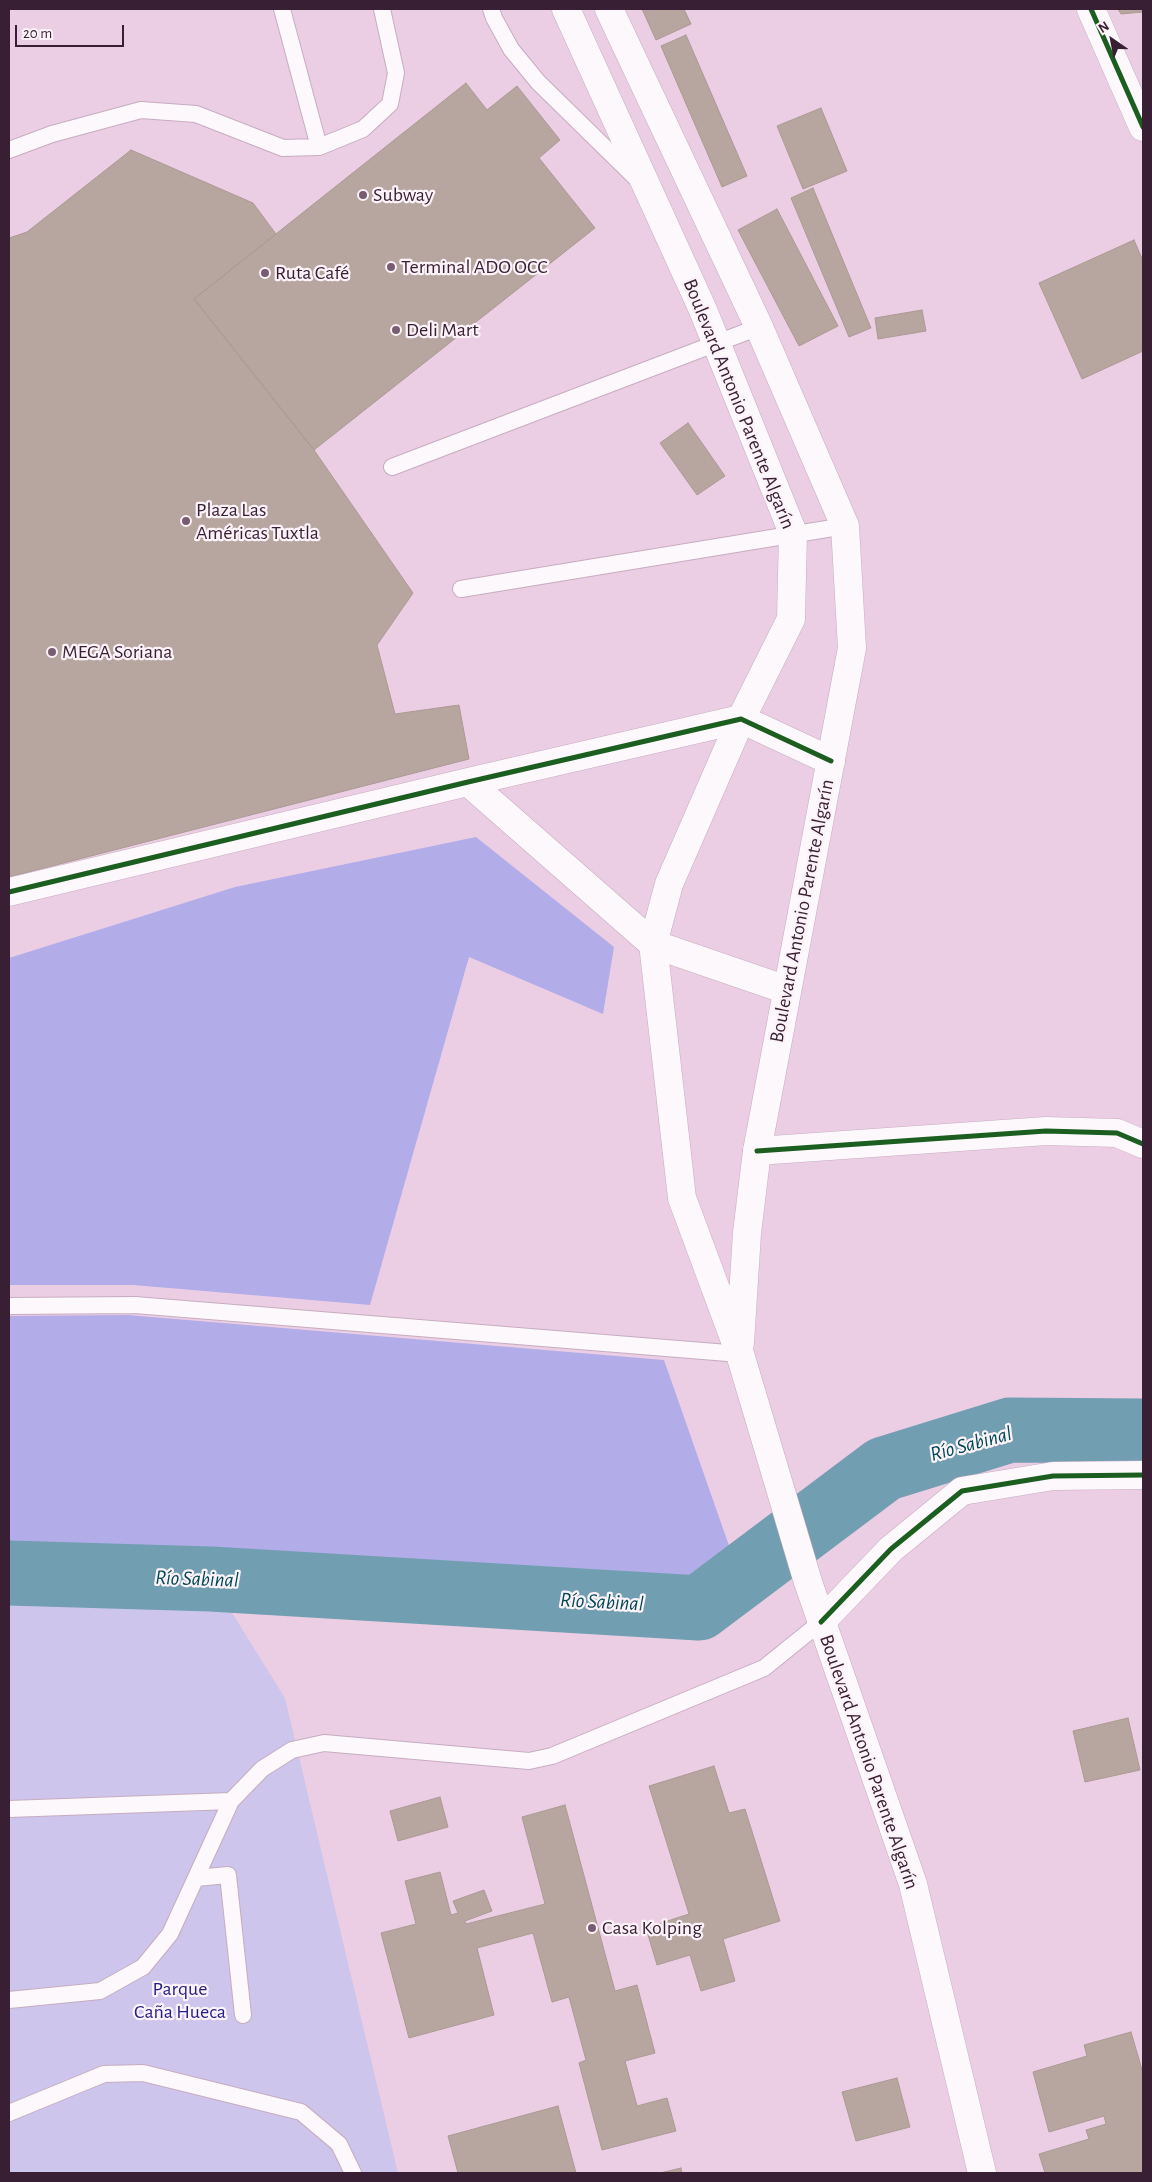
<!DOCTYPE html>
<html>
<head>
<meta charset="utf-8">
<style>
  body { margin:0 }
  #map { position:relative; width:1152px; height:2182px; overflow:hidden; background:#eccee4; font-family:"Alegreya Sans",sans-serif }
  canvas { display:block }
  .frame { position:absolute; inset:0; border:10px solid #391f33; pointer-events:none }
  .north { position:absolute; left:1087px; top:15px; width:50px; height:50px; -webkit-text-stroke:4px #fbf3f8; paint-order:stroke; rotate:327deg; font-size:14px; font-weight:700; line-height:20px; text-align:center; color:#391f33 }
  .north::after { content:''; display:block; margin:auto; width:18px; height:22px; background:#391f33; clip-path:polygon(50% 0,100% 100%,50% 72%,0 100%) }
  .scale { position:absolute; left:15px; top:25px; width:109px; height:22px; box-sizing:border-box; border:2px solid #391f33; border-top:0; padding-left:6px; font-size:15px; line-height:18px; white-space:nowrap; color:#391f33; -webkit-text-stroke:4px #fbf3f8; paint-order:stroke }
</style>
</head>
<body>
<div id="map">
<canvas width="1152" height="2182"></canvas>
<div class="frame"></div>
<div class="north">N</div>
<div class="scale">20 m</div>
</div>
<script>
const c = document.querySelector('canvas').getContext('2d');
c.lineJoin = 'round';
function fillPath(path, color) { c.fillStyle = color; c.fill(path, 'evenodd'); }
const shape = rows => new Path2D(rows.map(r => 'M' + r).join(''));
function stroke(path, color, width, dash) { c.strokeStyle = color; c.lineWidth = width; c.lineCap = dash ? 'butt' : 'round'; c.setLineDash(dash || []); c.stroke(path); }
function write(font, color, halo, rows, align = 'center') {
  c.font = font + ' "Alegreya Sans",sans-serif'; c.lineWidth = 4.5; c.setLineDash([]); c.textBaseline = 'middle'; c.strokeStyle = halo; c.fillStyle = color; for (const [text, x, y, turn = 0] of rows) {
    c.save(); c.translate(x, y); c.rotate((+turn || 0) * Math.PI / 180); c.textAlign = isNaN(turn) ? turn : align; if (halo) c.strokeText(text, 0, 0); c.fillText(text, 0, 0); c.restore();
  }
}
const green = shape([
  [9,1573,211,1579,285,1698,398,2173,9,2173]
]);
const forest = shape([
  [476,837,614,947,603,1014,469,957,370,1305,133,1285,9,1285,9,958,235,887],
  [128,1315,664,1360,740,1577,699,1608,211,1579,9,1573,9,1316]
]);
const river = shape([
  [9,1573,211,1579,699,1608,884,1469,1010,1430,1143,1431]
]);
const building = shape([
  [642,9,684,9,691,24,656,40,642,9],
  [1118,9,1143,9,1143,12,1121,14,1118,9],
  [686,35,747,176,722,187,661,46,686,35],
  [466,83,487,110,517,86,560,140,539,158,595,228,314,450,194,299,466,83],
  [821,108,847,171,803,189,777,126,821,108],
  [131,150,253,203,276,234,194,299,314,450,413,593,377,645,395,714,459,705,469,759,9,877,9,238,27,232,131,150],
  [813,188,871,328,849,337,791,198,813,188],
  [777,209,838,326,799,346,738,230,777,209],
  [1134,240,1143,261,1143,351,1082,379,1039,283,1134,240],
  [922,310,926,331,878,339,875,318,922,310],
  [688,423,725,476,697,495,660,443,688,423],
  [1128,1718,1140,1770,1085,1782,1073,1731,1128,1718],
  [714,1766,729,1813,745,1809,780,1921,723,1939,735,1981,701,1991,690,1955,657,1965,646,1928,689,1914,649,1786,714,1766],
  [440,1797,448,1827,398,1841,390,1811,440,1797],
  [565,1805,615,1991,637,1985,655,2053,625,2061,637,2106,667,2098,676,2131,602,2150,579,2063,586,2060,569,1997,552,2002,533,1933,477,1948,494,2015,409,2038,381,1933,416,1924,405,1881,440,1872,451,1915,458,1913,453,1901,484,1890,492,1911,465,1921,466,1924,545,1904,522,1817,565,1805],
  [1131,2032,1143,2073,1143,2173,1045,2173,1039,2154,1089,2139,1086,2130,1106,2124,1104,2116,1049,2132,1033,2072,1087,2056,1084,2045,1131,2032],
  [897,2078,910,2127,856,2141,842,2092,897,2078],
  [558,2106,576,2173,458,2173,448,2136,558,2106],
  [681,2168,682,2173,660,2173,681,2168]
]);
const service = shape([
  [282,9,319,147],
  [491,9,494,18,511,49,538,82,636,178],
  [9,150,52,134,141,110,196,114,283,148,319,147,363,129,390,104,396,73,382,9],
  [392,467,759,327],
  [461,589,845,526],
  [9,1306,135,1305,740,1354],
  [9,1809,231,1801],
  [196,1878,228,1875,243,2015],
  [9,2000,100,1991,143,1967,170,1934,231,1801,262,1769,292,1750,324,1743,529,1761,552,1756,764,1668,821,1622],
  [9,2113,104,2074,143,2073,301,2112,339,2144,353,2173]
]);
const minor = shape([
  [1091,9,1143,127],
  [468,782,653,944,787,990],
  [9,892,468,782,741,719,831,761],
  [757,1151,1046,1131,1117,1133,1143,1144],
  [821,1622,891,1549,962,1491,1053,1476,1143,1475]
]);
const secondary = shape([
  [566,9,703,310,793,533,791,619,741,719,669,884,653,944,682,1198,740,1354,808,1582,913,1884,982,2173],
  [609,9,759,327,845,526,852,648,757,1151,747,1233,740,1343]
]);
const cycleway = shape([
  [1091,9,1143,127],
  [9,892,468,782,741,719,831,761],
  [757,1151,1046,1131,1117,1133,1143,1144],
  [821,1622,891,1549,962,1491,1053,1476,1143,1475]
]);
const markers = [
  [363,195,5,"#785c71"],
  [391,267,5,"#785c71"],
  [265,273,5,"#785c71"],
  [396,330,5,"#785c71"],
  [186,521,5,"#785c71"],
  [52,652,5,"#785c71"],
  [592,1928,5,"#785c71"]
];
const poiNames = [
  ["Subway",373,195],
  ["Terminal ADO OCC",401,267],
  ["Ruta Café",275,273],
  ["Deli Mart",406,330],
  ["Plaza Las",196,510],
  ["Américas Tuxtla",196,533],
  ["MEGA Soriana",62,652],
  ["Casa Kolping",602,1928]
];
const streetNames = [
  ["Boulevard Antonio Parente Algarín",739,404,68],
  ["Boulevard Antonio Parente Algarín",802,911,-79],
  ["Boulevard Antonio Parente Algarín",869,1762,71]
];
const parkNames = [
  ["Parque",180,1989],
  ["Caña Hueca",180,2012]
];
const waterNames = [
  ["Río Sabinal",971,1444,-15],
  ["Río Sabinal",197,1579,2],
  ["Río Sabinal",602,1602,3]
];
fillPath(green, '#cdc5ec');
fillPath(forest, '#b2ade8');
stroke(river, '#729eb2', 65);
fillPath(building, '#b7a6a0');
stroke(building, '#ab9993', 1);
stroke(service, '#c7acc0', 18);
stroke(minor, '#c7acc0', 29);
stroke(secondary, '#c7acc0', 29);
stroke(service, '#fcf8fb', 16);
stroke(minor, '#fcf8fb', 28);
stroke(secondary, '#fcf8fb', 28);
stroke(cycleway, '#1b5e20', 5);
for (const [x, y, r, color] of markers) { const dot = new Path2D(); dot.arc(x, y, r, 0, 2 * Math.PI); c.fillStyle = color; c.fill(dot); stroke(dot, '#fbf3f8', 2); }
write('20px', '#391f33', '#fbf3f8', poiNames, 'left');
write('20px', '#391f33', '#fbf3f8', streetNames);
write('20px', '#251e86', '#fbf3f8', parkNames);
write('italic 21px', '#014856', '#fbf3f8', waterNames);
</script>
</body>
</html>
